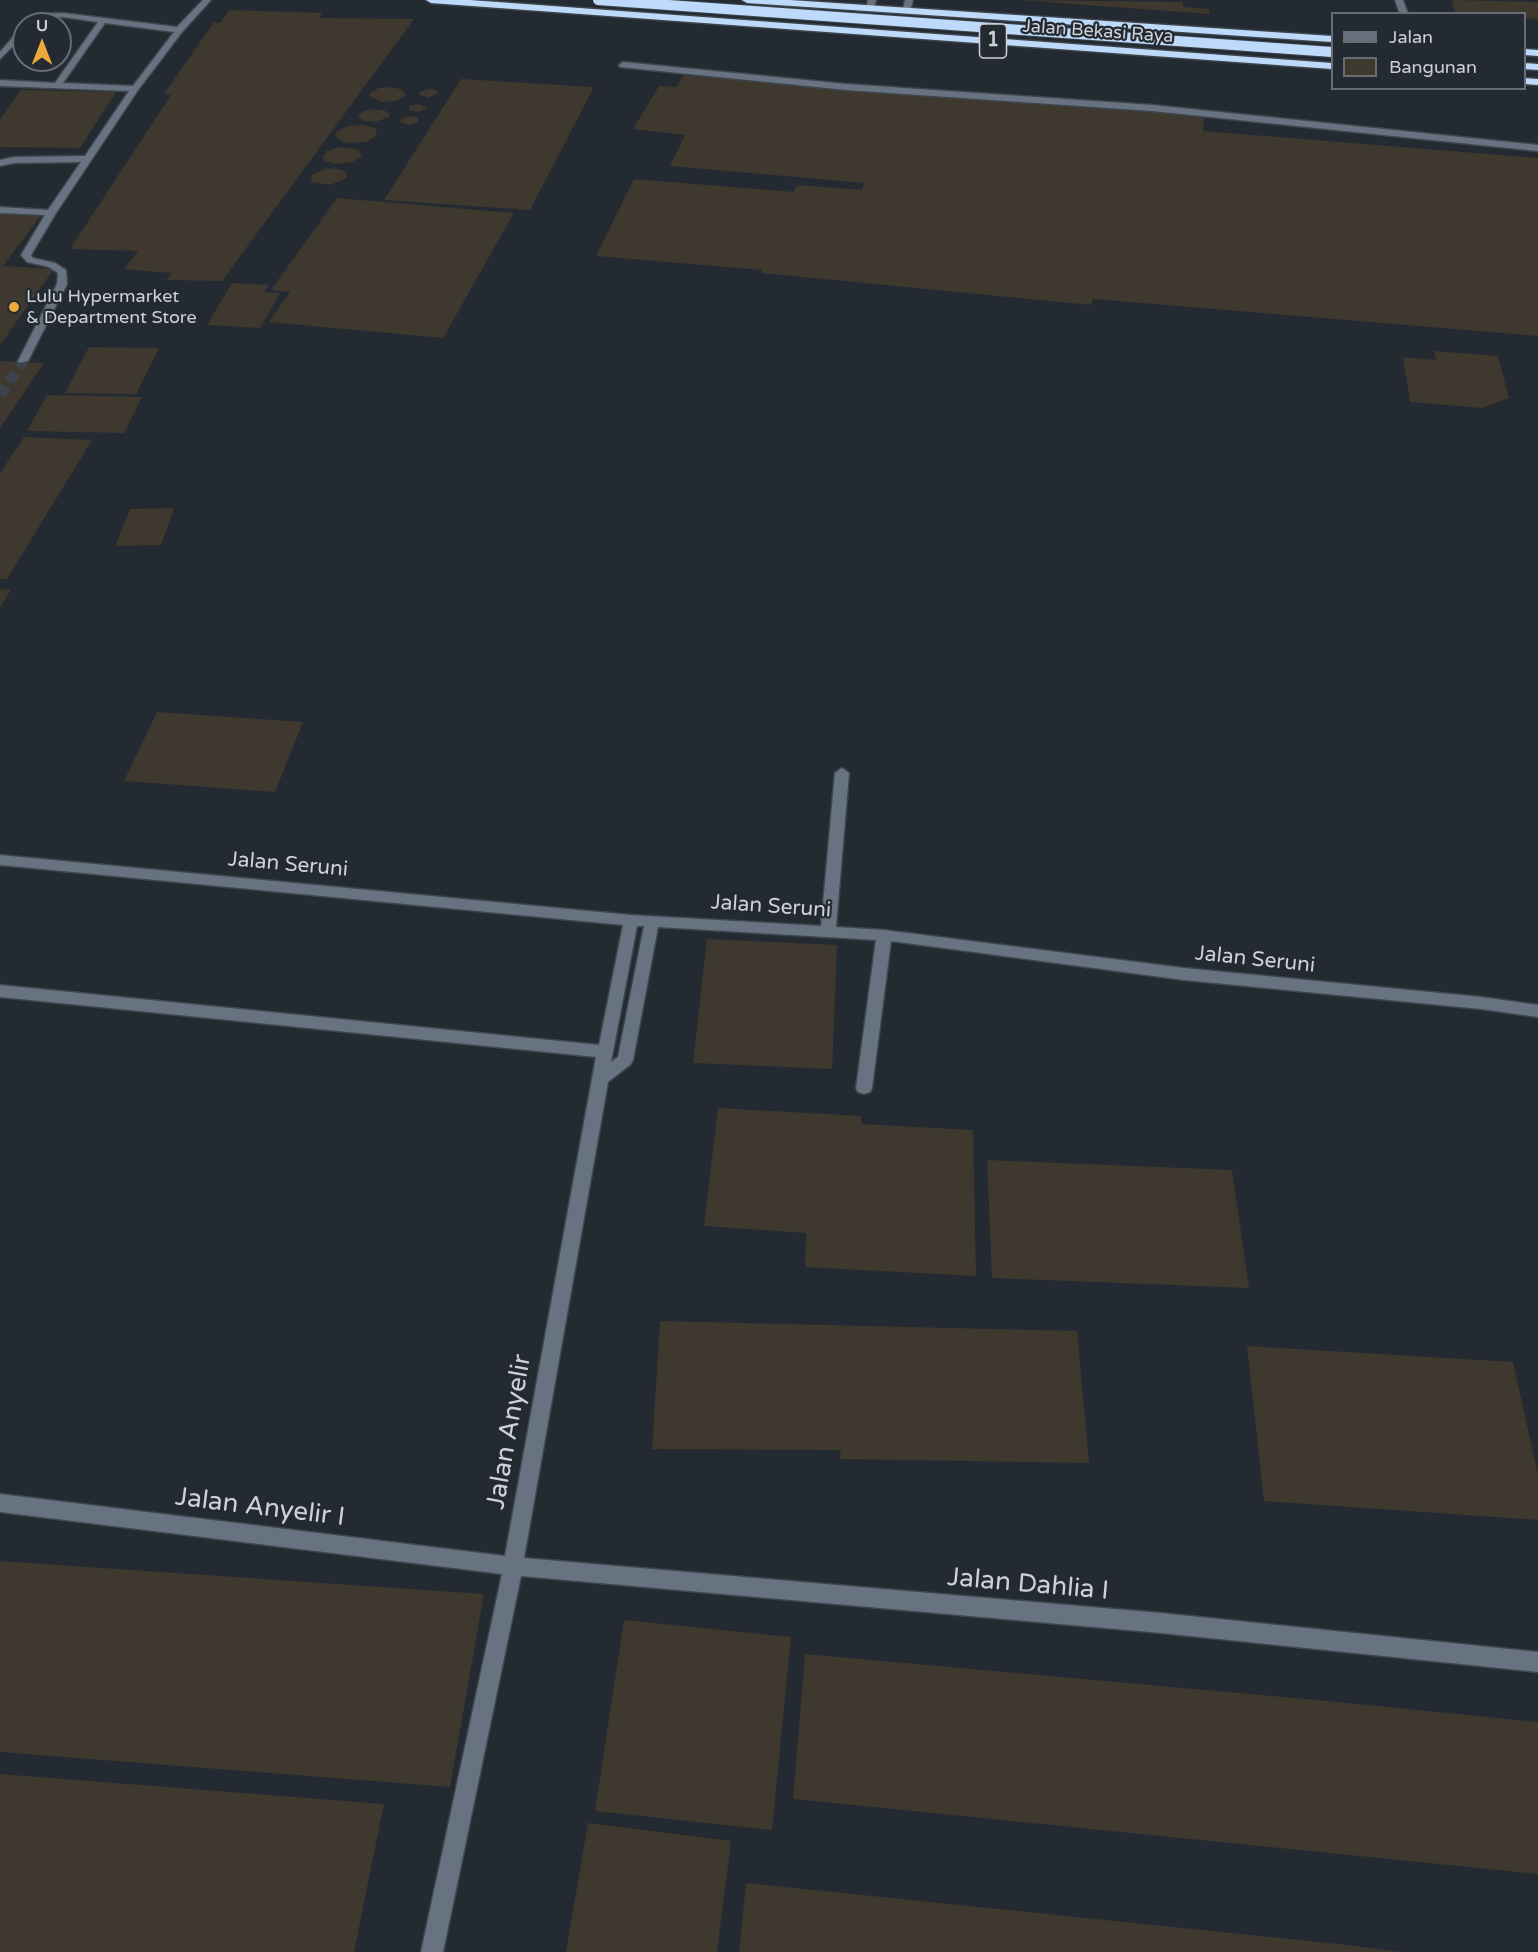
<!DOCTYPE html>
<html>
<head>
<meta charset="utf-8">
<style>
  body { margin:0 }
  #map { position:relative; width:1538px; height:1952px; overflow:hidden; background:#232a32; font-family:"Varela Round",sans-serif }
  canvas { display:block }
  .legend { position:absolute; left:1331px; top:12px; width:195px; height:78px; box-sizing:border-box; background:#232a32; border:2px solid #676d74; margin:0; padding:8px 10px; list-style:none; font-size:18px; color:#ced2d8 }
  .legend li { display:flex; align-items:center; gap:12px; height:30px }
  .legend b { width:30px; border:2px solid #676d74 }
  .north { position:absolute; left:12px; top:12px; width:60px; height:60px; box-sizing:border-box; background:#232a32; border:2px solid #676d74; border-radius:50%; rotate:0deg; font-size:16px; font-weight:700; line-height:24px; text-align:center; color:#ced2d8 }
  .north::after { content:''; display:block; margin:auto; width:21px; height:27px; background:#ebaa39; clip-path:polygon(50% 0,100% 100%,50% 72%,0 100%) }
</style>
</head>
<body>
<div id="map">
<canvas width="1538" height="1952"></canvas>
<ul class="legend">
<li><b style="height:8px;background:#677380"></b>Jalan</li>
<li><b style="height:16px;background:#3e382f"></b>Bangunan</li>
</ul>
<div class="north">U</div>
</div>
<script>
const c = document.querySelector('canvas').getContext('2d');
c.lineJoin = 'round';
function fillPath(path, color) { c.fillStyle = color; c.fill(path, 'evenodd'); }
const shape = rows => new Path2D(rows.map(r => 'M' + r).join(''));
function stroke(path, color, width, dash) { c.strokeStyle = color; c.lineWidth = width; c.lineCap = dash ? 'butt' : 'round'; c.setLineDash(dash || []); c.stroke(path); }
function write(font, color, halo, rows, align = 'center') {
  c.font = font + ' "Varela Round",sans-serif'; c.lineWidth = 4.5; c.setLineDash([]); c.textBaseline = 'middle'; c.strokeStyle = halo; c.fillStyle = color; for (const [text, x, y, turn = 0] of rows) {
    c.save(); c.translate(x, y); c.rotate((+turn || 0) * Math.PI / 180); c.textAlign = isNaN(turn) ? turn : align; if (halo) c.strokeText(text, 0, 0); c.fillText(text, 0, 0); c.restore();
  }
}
const building = shape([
  [1019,0,1183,2,1183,7,1209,9,1209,14],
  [1452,0,1538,2,1538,19,1524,18,1524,14,1455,14],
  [229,10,322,13,319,18,414,19,222,281,167,280,171,273,124,269,138,251,70,249,171,95,164,94,214,22,220,23],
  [683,75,1204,115,1203,131,1538,158,1538,336,1093,299,1091,305,761,273,762,270,596,256,634,179,794,192,797,185,862,190,864,183,670,166,685,135,633,129,659,86,677,87],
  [461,79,594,87,530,210,384,200],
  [392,87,403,90,405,96,396,101,382,102,369,96,370,93,379,88],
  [429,89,436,90,438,93,428,98,420,95,420,92],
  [21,90,116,92,80,148,0,147,0,120],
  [419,104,428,108,418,112,409,110,409,106],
  [372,109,384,110,390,114,389,117,375,122,363,121,358,117,362,112],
  [413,116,419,118,418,122,409,125,400,122,402,118],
  [363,125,375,128,377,135,367,142,350,143,343,142,335,136,336,132,347,126],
  [340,147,359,150,362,156,352,162,337,164,325,161,323,157,327,151],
  [328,168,342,170,346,172,347,178,330,185,312,182,311,175],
  [337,198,514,213,443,338,269,322,290,292,271,290],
  [0,212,42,214,3,266,54,269,0,345],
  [232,283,269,285,264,292,280,293,260,328,207,325],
  [89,347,159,348,136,394,65,393],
  [1434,351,1498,356,1509,398,1482,408,1410,402,1403,357,1436,360],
  [0,361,44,363,0,428],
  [47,395,142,397,124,433,27,431],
  [24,437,92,440,7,579,0,579,0,473],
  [174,508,161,545,115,546,130,509],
  [0,589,11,590,0,607],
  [157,712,303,722,275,792,124,781],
  [707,939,837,945,832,1069,693,1063],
  [718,1108,861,1116,861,1124,973,1130,976,1276,805,1267,806,1233,704,1226],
  [987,1160,1232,1170,1249,1288,992,1278],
  [660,1321,1077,1331,1089,1463,839,1459,841,1450,652,1449],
  [1247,1346,1513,1362,1538,1475,1538,1520,1264,1501],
  [0,1561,484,1594,450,1787,0,1752],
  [624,1620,791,1637,772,1830,595,1811],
  [805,1654,1328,1701,1538,1722,1538,1874,793,1799],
  [0,1774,384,1804,354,1952,0,1952],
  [588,1823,731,1841,717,1952,566,1952],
  [746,1883,1348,1945,1400,1952,739,1952]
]);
const minorTunnel = shape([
  [0,396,23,361]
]);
const minor = shape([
  [203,0,211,0,182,32,138,90,56,213,31,255,33,258,55,263,66,270,67,284,28,361,19,363,18,361,57,284,58,273,49,267,27,262,21,255,45,215,0,213,0,207,48,210,81,162,14,163,0,166,0,160,14,157,85,156,129,91,0,86,0,80,55,83,98,22,63,17,44,18,35,24,26,24,39,14,63,13,177,27,203,0],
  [105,23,174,32,133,86,63,83,105,23],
  [868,0,876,0,873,10,866,8,868,0],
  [905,0,913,0,910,12,903,10,905,0],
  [1395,0,1403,0,1408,14,1400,14,1395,0],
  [21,28,24,28,24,35,0,59,0,52,21,28],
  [623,62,846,84,1152,105,1538,145,1538,151,1152,111,846,90,620,67,619,65,623,62],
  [842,768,849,773,836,927,884,930,1184,968,1481,997,1538,1005,1538,1017,1481,1009,1184,980,891,941,872,1088,870,1092,864,1094,858,1092,856,1088,876,940,658,927,633,1060,631,1064,608,1082,524,1558,1161,1613,1538,1652,1538,1672,1161,1633,521,1576,443,1952,421,1952,502,1574,0,1512,0,1494,505,1556,596,1057,0,997,0,985,599,1045,623,925,0,865,0,855,631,915,821,926,835,773,842,768],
  [637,926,644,926,618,1057,611,1062,637,926]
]);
const highway = shape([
  [426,0,470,0,1332,63,1332,69,431,3,426,0],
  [742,0,790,0,1332,36,1332,42,747,3,742,0],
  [1524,49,1538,50,1538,56,1524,55,1524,49],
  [1524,63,1538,64,1538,70,1524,69,1524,63],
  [1524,78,1538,79,1538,85,1524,84,1524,78]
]);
const highwayBridge = shape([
  [598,0,1332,52]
]);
const markers = [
  [14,307,6,"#ebaa39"]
];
const farStreetnames = [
  ["Jalan Bekasi Raya",1098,32,4]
];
const farPoinames = [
  ["Lulu Hypermarket",26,297],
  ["& Department Store",26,318]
];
const shields = [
  [993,41,27]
];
const shieldNames = [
  ["1",993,41]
];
const streetNames = [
  ["Jalan Seruni",288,865,5],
  ["Jalan Seruni",771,907,4],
  ["Jalan Seruni",1255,960,6]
];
const nearStreetnames = [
  ["Jalan Anyelir",510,1432,-80],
  ["Jalan Anyelir I",260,1508,7],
  ["Jalan Dahlia I",1028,1585,5]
];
fillPath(building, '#3e382f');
stroke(minorTunnel, '#3d434b', 11, [11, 6]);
stroke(minor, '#3e454d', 3);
stroke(highway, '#3e454d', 3);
fillPath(minor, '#677380');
fillPath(highway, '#bddafb');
stroke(highwayBridge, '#3e454d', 12, []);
stroke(highwayBridge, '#bddafb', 10);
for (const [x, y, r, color] of markers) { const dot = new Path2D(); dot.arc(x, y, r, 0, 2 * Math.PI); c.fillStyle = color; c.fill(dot); stroke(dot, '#232a32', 2); }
write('18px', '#ced2d8', '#232a32', farStreetnames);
write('18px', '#ced2d8', '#232a32', farPoinames, 'left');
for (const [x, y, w] of shields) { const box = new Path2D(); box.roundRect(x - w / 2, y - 17, w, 34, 4.5); c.fillStyle = '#232a32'; c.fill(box); stroke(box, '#ced2d8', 1.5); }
write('bold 20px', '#ced2d8', null, shieldNames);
write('21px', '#ced2d8', '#232a32', streetNames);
write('26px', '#ced2d8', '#232a32', nearStreetnames);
</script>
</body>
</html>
